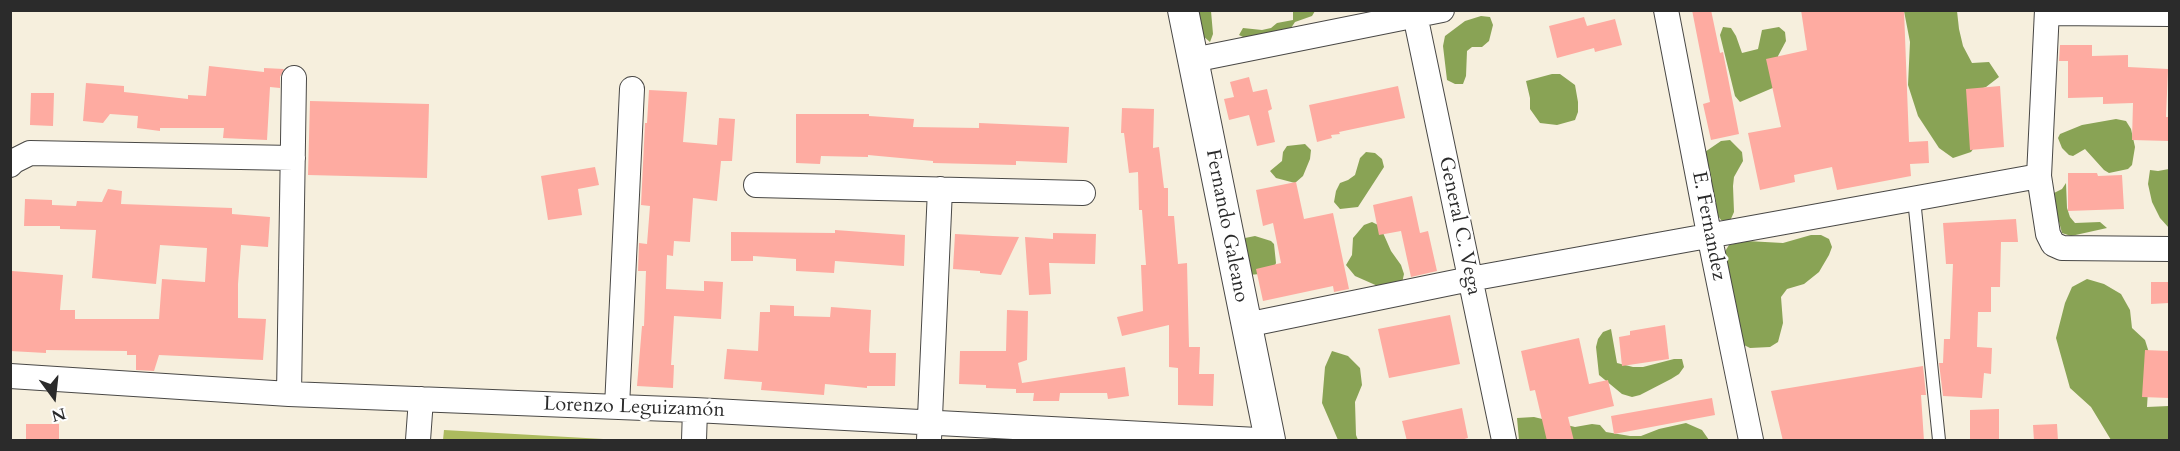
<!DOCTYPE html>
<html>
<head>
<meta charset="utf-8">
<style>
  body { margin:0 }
  #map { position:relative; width:2180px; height:451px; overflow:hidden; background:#f6efdd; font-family:Cardo,serif }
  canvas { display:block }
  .frame { position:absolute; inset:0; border:12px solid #2b2b2b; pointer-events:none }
  .north { position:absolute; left:24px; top:367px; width:60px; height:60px; -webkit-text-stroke:4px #fff; paint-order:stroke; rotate:165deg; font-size:16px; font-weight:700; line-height:24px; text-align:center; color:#2b2b2b }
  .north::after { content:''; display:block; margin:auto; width:21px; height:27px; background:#2b2b2b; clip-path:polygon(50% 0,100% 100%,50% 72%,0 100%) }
</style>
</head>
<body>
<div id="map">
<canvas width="2180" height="451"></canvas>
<div class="frame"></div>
<div class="north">N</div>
</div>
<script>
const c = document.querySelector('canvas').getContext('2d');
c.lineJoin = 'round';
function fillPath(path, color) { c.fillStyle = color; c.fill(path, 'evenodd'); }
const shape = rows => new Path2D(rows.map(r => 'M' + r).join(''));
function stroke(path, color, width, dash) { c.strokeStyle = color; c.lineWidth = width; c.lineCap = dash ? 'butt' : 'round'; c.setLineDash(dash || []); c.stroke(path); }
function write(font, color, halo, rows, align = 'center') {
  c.font = font + ' Cardo,serif'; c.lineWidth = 5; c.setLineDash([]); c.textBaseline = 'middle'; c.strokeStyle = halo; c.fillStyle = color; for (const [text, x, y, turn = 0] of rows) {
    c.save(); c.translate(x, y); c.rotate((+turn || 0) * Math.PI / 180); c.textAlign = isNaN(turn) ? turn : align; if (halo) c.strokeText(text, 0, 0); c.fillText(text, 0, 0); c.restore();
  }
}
const green = shape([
  [444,430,621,440,443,440]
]);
const forest = shape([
  [1186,11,1211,11,1213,34,1210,42,1203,36],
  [1293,11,1315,11,1312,16,1295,22,1285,37,1247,39,1239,35,1243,28,1262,30,1271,28,1277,23,1293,20],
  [1904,11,1957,11,1959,29,1963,46,1972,63,1989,62,1999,77,1986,87,1968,93,1981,138,1971,152,1953,158,1939,148,1918,116,1908,85,1910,42],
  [1481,16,1490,17,1493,25,1489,41,1482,47,1472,47,1467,51,1466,76,1463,84,1455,84,1447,80,1443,46,1445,36,1465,21],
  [1723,27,1731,28,1736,36,1742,53,1758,49,1762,30,1779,27,1785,32,1786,41,1778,56,1782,73,1775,87,1740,102,1735,96,1720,35],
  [1552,74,1560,74,1575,85,1578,102,1578,112,1575,120,1557,125,1540,123,1530,109,1530,98,1526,81],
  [2116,119,2126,121,2131,129,2135,147,2132,165,2128,169,2109,173,2104,170,2085,149,2073,156,2069,155,2062,148,2058,138,2060,134,2082,125],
  [1730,140,1742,152,1743,161,1734,177,1733,186,1734,212,1730,221,1721,220,1716,213,1699,156,1721,141],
  [1305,144,1311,150,1310,159,1303,176,1295,183,1276,178,1270,171,1282,161,1283,152,1287,146],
  [1366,152,1375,153,1382,159,1384,167,1358,207,1340,209,1334,202,1336,191,1340,183,1348,180,1355,175,1360,158],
  [2169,169,2169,228,2160,218,2152,202,2148,184,2150,170,2158,171],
  [2066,183,2067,208,2070,217,2075,223,2100,222,2107,228,2071,236,2062,233,2055,207,2054,193,2062,189],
  [1372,222,1380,226,1391,251,1401,265,1404,274,1402,283,1389,291,1355,276,1346,265,1352,255,1353,238,1364,225],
  [1811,235,1821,235,1829,239,1832,247,1829,255,1819,272,1804,284,1787,289,1781,297,1783,323,1778,342,1770,347,1750,348,1742,344,1724,253,1729,245,1747,241,1783,243],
  [1255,236,1271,241,1274,244,1276,263,1274,268,1260,274,1248,275,1243,242,1245,238],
  [2087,279,2104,284,2121,294,2130,310,2132,328,2145,340,2150,356,2147,407,2169,406,2169,440,2111,440,2091,407,2070,388,2056,338,2065,303,2072,287],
  [1611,329,1617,363,1633,367,1643,367,1674,359,1682,359,1684,367,1679,374,1671,379,1640,395,1632,397,1622,394,1599,375,1596,347,1598,339,1603,332],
  [1332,351,1348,356,1360,368,1362,385,1355,402,1356,435,1358,440,1338,440,1322,403,1325,367],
  [1534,417,1575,427,1592,424,1600,425,1606,432,1630,436,1641,436,1659,429,1686,423,1702,430,1709,440,1519,440,1517,418]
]);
const building = shape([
  [1692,10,1711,10,1720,53,1723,52,1739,134,1711,140,1703,104,1710,102],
  [1801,10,1904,10,1909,142,1928,141,1929,163,1910,164,1911,176,1837,190,1832,167,1794,175,1795,182,1760,190,1748,133,1781,127,1766,59,1807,50],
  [1584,17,1587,26,1615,19,1622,45,1595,52,1594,48,1557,58,1549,26],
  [2060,45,2092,45,2092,56,2128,55,2128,67,2168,69,2166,117,2169,117,2169,141,2132,140,2133,103,2103,104,2103,97,2068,98,2068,61,2059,61],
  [209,66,264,72,264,68,284,69,280,77,280,88,270,87,267,140,223,138,224,128,160,128,160,131,137,128,138,116,110,114,103,123,83,121,86,83,124,86,124,92,188,99,188,95,206,96],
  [1249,77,1253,92,1267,89,1272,109,1268,111,1275,142,1257,146,1249,115,1229,120,1224,99,1234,97,1230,82],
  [1398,86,1405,118,1339,132,1340,134,1331,135,1332,138,1317,142,1309,105],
  [2000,86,2004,147,1970,150,1966,89],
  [649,90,687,92,683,142,717,145,719,118,735,119,732,161,721,161,717,201,693,198,690,242,674,241,673,256,667,255,666,289,704,291,704,281,723,282,721,319,674,316,671,365,674,365,673,388,637,386,642,326,644,326,646,271,638,271,639,243,647,244,650,206,641,205,645,123,647,123],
  [31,93,54,93,53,126,30,125],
  [310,101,429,104,427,178,308,175],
  [1122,108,1154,109,1153,148,1159,147,1164,188,1168,188,1168,216,1174,216,1178,264,1187,263,1189,347,1200,347,1199,374,1214,374,1213,406,1178,405,1178,368,1169,367,1169,325,1122,336,1117,317,1143,311,1141,265,1146,265,1142,210,1139,210,1138,172,1129,173,1124,133,1121,133],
  [796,114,869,114,869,116,914,119,913,127,979,128,979,123,1069,127,1067,163,1016,161,1016,165,933,163,933,161,868,155,868,157,821,156,820,164,796,163],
  [595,167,599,185,578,189,582,215,548,220,541,176],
  [2068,173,2097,173,2098,176,2122,175,2124,209,2068,211],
  [1296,182,1304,219,1333,213,1349,289,1334,292,1333,286,1263,301,1256,269,1281,263,1273,223,1263,226,1256,190],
  [108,189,122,191,121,204,232,208,232,214,270,217,268,247,241,245,238,284,238,318,266,319,263,360,159,355,154,371,136,370,136,355,127,355,127,351,46,350,46,353,10,351,12,271,63,275,60,310,75,310,75,319,159,319,162,279,205,282,207,248,160,245,156,284,92,278,96,230,60,229,60,226,24,226,25,199,52,200,52,205,76,206,77,201,102,202],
  [1412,196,1420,233,1428,231,1437,271,1411,277,1401,231,1379,235,1373,205],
  [2016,219,2018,242,2001,242,2000,287,1991,287,1991,312,1978,312,1977,347,1992,348,1991,374,1984,373,1982,398,1943,396,1939,363,1943,363,1944,339,1950,339,1953,264,1946,264,1943,223],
  [835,230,905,235,904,266,835,261,834,273,796,271,796,259,753,256,753,261,731,261,731,232,835,233],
  [1053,233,1096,234,1095,264,1049,263,1051,294,1029,295,1025,237,1053,239],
  [955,234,993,236,1019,237,1001,275,980,273,980,271,953,269],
  [2151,282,2169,282,2169,303,2151,304],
  [770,305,794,306,794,316,830,317,831,307,871,310,869,351,870,353,896,353,895,386,867,386,867,388,825,384,824,395,761,390,762,382,724,379,727,349,758,351,760,312,770,312],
  [1007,310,1028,311,1027,360,1018,363,1022,383,1125,367,1129,396,1108,399,1107,393,1060,393,1059,401,1033,401,1034,393,1016,393,1016,389,986,388,986,385,959,384,960,351,1006,351],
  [1450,315,1460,364,1389,378,1378,329],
  [1665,325,1669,359,1622,366,1619,337,1630,335,1630,331],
  [1579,338,1589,384,1608,380,1614,406,1568,417,1574,441,1547,441,1535,390,1530,391,1521,351],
  [2145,350,2169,351,2169,398,2142,397],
  [1923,366,1926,395,1921,395,1924,441,1783,441,1771,391],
  [1712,398,1715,415,1614,434,1611,416],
  [1462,408,1468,438,1457,441,1407,441,1402,421],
  [1999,409,1999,441,1970,441,1970,410],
  [26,424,59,424,59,441,26,441],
  [2057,424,2058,441,2034,441,2033,425]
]);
const service = shape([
  [1914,199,1939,440]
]);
const minor = shape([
  [1414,10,1504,440],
  [1666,10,1709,234,1751,440],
  [2047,10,2039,176,2048,234,2053,244,2062,248,2170,249],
  [2048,13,2170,14],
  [1193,60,1442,10],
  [10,165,14,161,30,153,293,158],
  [756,185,1083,193],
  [1246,325,1470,279,2039,176],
  [10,376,289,394,695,410,1257,440],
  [289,394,294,78],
  [617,407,632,89],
  [418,440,421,399],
  [694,440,695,410],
  [929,440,940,189]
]);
const tertiary = shape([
  [1183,10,1270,440]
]);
const streetNames = [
  ["Fernando Galeano",1226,226,79],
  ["General C. Vega",1459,226,78],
  ["E. Fernandez",1708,226,79],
  ["Lorenzo Leguizamón",634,408,2]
];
fillPath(green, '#acbb5e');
fillPath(forest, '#89a355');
fillPath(building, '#feaba1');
stroke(service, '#494846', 14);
stroke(minor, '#494846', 26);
stroke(tertiary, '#494846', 32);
stroke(service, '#fff', 12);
stroke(minor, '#fff', 24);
stroke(tertiary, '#fff', 30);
write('20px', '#2b2b2b', '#fff', streetNames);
</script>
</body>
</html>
